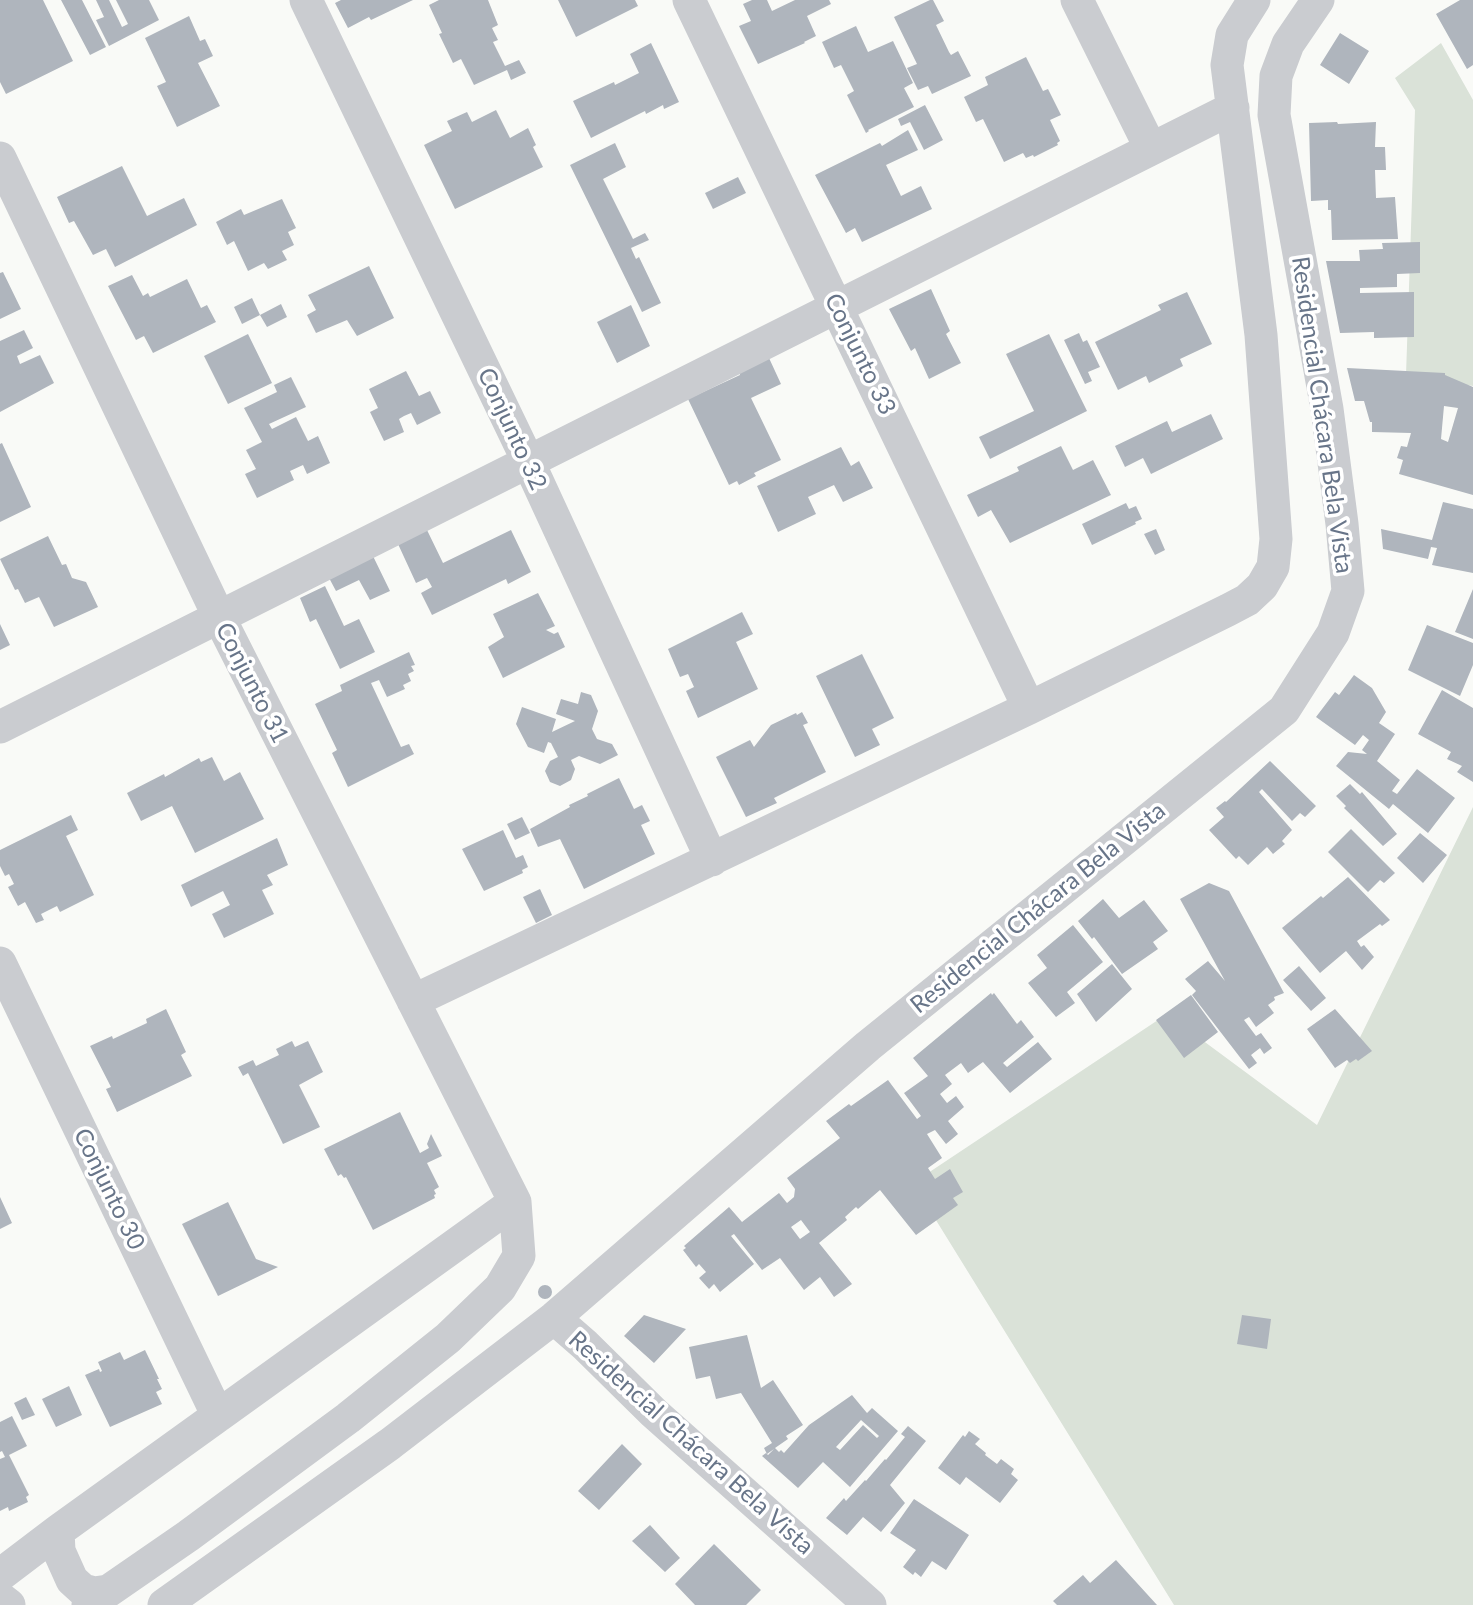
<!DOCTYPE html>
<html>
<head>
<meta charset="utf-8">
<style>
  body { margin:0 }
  canvas { display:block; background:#f9faf7 }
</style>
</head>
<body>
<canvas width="1473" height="1605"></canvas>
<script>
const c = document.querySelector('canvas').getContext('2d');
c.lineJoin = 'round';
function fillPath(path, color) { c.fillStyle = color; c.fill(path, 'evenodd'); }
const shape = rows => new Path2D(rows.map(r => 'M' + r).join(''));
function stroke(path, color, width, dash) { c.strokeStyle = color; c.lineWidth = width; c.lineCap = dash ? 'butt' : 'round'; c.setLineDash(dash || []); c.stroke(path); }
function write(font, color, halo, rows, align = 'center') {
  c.font = font + ' Lato,sans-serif'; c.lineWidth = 7; c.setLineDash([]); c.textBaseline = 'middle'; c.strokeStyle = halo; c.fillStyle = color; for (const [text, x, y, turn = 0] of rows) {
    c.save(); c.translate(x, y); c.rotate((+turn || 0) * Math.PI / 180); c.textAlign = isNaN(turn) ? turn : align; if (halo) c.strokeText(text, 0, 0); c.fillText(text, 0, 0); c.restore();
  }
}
const green = shape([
  [1441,43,1473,100,1473,386,1406,375,1415,110,1395,78],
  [1473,807,1473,1605,1174,1605,913,1183,1167,1014,1317,1125]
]);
const building = shape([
  [0,0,43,0,73,61,6,94,0,82],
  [61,0,82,0,106,47,90,55],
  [96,0,109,0,122,27,128,24,116,0,149,0,159,20,109,46,96,20,104,17],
  [341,0,413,0,371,20,369,17,348,28,335,3],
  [439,0,488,0,498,25,492,28,498,40,493,42,505,66,519,60,526,73,511,80,507,70,474,85,461,59,453,63,439,34,442,33,429,5],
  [558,0,635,0,638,6,576,37],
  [752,0,767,0,772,11,795,0,829,0,831,4,807,16,816,36,804,42,805,43,758,64,739,26,751,21,743,4],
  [930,0,933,0,944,21,936,25,949,52,951,55,958,51,971,76,932,94,928,86,918,90,907,68,917,64,894,17],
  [1460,0,1473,0,1473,65,1467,69,1436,14],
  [189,16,200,41,205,39,213,56,198,63,220,106,177,127,157,86,166,82,145,38],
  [856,26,868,52,893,41,913,83,904,88,914,107,868,130,869,131,866,133,847,95,854,91,841,65,834,68,822,42],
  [1340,33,1369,51,1349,84,1320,65],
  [651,43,679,102,664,109,663,105,646,114,645,111,591,138,573,101,614,82,615,85,639,73,630,54],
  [1026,57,1043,91,1048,89,1061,115,1050,120,1060,141,1057,143,1058,145,1034,157,1033,155,1026,158,1023,153,1004,162,983,119,976,122,964,97,988,85,985,77],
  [925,105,943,140,924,150,910,122,901,126,898,119],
  [496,110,510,138,528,128,536,145,533,147,543,167,455,209,424,145,452,131,447,121,467,112,472,122],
  [1337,122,1338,124,1376,122,1375,147,1385,147,1386,170,1375,170,1376,198,1395,197,1398,239,1332,240,1331,210,1328,210,1328,200,1311,201,1309,123],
  [908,130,918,150,886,165,901,196,921,186,932,209,862,242,855,228,846,233,815,175,880,143,882,146],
  [615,143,626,167,603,179,633,239,645,233,649,240,631,248,636,259,639,257,661,303,642,312,570,165],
  [122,166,147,216,184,198,197,225,115,267,106,249,93,255,74,221,69,223,57,197],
  [738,177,746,193,713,209,705,193],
  [282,199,296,228,288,232,294,245,282,251,287,260,268,269,264,263,248,271,234,241,227,245,216,222,241,209,244,215],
  [1420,242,1420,273,1397,274,1397,287,1360,288,1360,293,1414,292,1414,337,1374,338,1374,332,1340,333,1326,261,1360,261,1359,250,1383,249,1382,243],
  [369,266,394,318,357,336,347,320,316,333,307,315,316,310,308,295],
  [3,272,21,309,0,319,0,273],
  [132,275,143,296,148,293,150,297,187,279,201,308,207,305,216,322,153,353,144,336,136,340,108,286],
  [931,289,950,331,946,334,961,363,929,379,915,348,911,351,889,309],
  [1187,292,1212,344,1180,359,1183,366,1149,383,1146,376,1118,390,1095,342,1161,310,1158,305],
  [252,298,260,315,281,304,287,317,267,327,260,315,242,324,234,307],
  [631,305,650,346,617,363,597,322],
  [24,330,33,348,17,356,20,364,40,355,54,383,0,412,0,341],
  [1079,333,1083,342,1087,340,1100,367,1088,372,1092,381,1085,384,1064,340],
  [248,334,272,383,228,404,204,356],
  [1049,334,1087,411,990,459,979,437,1034,411,1006,354],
  [769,358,781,384,751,398,781,460,754,473,756,476,739,485,737,481,729,485,688,399,740,375,739,371],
  [1347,368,1445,373,1445,375,1473,387,1473,495,1399,474,1403,460,1397,458,1401,446,1407,447,1411,433,1372,432,1372,422,1370,422,1364,401,1355,401],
  [1444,406,1458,408,1448,442,1441,439],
  [406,371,419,396,430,391,441,413,417,425,411,413,404,416,399,419,404,432,384,441,370,412,378,408,369,389],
  [291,377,306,407,269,424,272,429,296,417,308,441,318,436,330,463,307,474,303,465,290,471,294,480,257,498,245,474,256,469,246,450,262,442,244,408,277,392,274,385],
  [1211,414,1223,439,1151,474,1143,458,1125,467,1115,446,1167,421,1172,432],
  [2,443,31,507,0,522,0,444],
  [1061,446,1073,470,1093,460,1111,495,1010,543,991,510,978,517,967,495,1019,471,1017,467],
  [841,447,851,466,859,461,873,488,843,502,834,485,808,497,816,514,778,532,757,486],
  [1443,502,1473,509,1473,573,1432,565,1437,548,1431,547,1428,559,1383,549,1381,529,1432,540],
  [1126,503,1129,509,1136,506,1142,519,1135,522,1136,524,1092,545,1082,524],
  [1156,529,1165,550,1155,555,1144,534],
  [427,530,443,563,511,530,531,572,508,584,506,579,432,615,421,593,432,587,427,578,416,583,398,544],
  [48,536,62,565,66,564,72,578,86,582,98,607,54,627,39,597,25,603,18,589,15,590,0,559],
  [372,554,390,591,370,600,359,580,336,591,328,576],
  [325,586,344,626,359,619,375,652,340,669,316,619,310,622,300,598],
  [1473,589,1473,639,1455,632],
  [538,593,555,626,546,630,554,634,558,632,565,647,503,678,488,647,504,637,493,614],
  [742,612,753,634,736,642,758,689,698,718,686,691,694,687,688,674,680,677,668,649],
  [0,624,10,645,0,650],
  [1427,625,1473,643,1473,665,1460,696,1408,670],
  [409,652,415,665,411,666,414,671,408,674,411,681,403,685,405,689,387,697,379,680,371,683,401,747,409,744,414,754,348,787,332,753,337,750,315,704,342,691,340,685],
  [862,654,894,718,872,729,880,745,855,757,816,676],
  [1354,675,1372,688,1386,712,1379,723,1395,734,1377,761,1400,780,1392,791,1397,794,1417,769,1455,798,1428,833,1393,804,1389,809,1336,766,1348,752,1367,754,1362,750,1369,740,1363,735,1355,745,1316,717,1335,692,1339,695],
  [1442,690,1473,708,1473,782,1457,772,1462,766,1447,759,1451,752,1418,734],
  [581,692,591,695,598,711,592,729,597,739,612,744,618,755,600,764,579,756,571,760,575,769,571,780,560,786,550,782,545,771,550,761,558,757,551,743,548,742,544,753,528,747,516,724,522,707,556,719,552,732,575,721,556,714,561,699,578,704],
  [802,712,808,723,803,725,826,772,774,798,777,803,746,817,716,757,750,740,754,747,771,725,796,713,797,715],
  [212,757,224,781,240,772,264,819,195,853,172,806,141,821,127,793,164,774,165,777,199,758,201,762],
  [1270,761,1316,806,1305,817,1300,813,1292,821,1262,789,1259,792,1292,830,1282,841,1285,844,1273,854,1267,847,1248,865,1239,856,1236,859,1209,830,1224,817,1216,808,1225,801,1226,802],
  [619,778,634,809,642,805,650,821,641,825,655,854,584,889,560,839,538,847,530,829,570,807,569,805,588,796,587,794],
  [1350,784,1360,794,1362,792,1397,834,1383,846,1344,808,1346,806,1336,796],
  [71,815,78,830,66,836,94,895,60,912,57,906,41,914,44,920,36,923,25,902,18,906,8,887,14,884,9,874,5,876,0,866,0,850],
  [522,817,530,833,515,840,507,824],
  [1351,829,1395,873,1384,883,1380,880,1368,892,1328,852],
  [503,830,516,858,523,855,528,867,522,870,523,873,484,891,462,849],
  [1420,833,1447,855,1423,883,1397,858],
  [277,838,288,865,267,875,273,885,262,890,274,914,224,938,212,914,230,905,223,891,191,907,181,885],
  [1348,877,1390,920,1382,926,1380,924,1357,941,1361,947,1364,945,1374,957,1362,970,1346,951,1320,973,1282,928,1321,896,1323,898],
  [1209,883,1229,891,1284,993,1274,997,1275,1000,1268,1005,1274,1013,1256,1027,1249,1017,1244,1020,1256,1036,1261,1033,1272,1048,1264,1054,1260,1048,1251,1055,1257,1063,1249,1069,1192,995,1196,991,1185,979,1208,961,1225,981,1180,899],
  [540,889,552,915,536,923,523,897],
  [1103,899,1119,918,1144,900,1168,931,1153,942,1158,949,1122,974,1094,937,1092,939,1078,921],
  [1073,925,1103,962,1067,992,1075,1003,1056,1017,1028,983,1047,968,1037,955],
  [1112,964,1132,989,1096,1022,1077,994],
  [1299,966,1326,998,1311,1011,1283,980],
  [991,993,992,995,994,993,1017,1024,1021,1020,1034,1037,1003,1063,1007,1067,1038,1042,1052,1059,1010,1093,983,1062,968,1073,961,1063,945,1075,952,1084,940,1094,947,1103,956,1096,964,1107,948,1121,958,1134,946,1144,935,1130,927,1134,942,1158,928,1168,935,1179,950,1169,963,1192,953,1198,958,1205,916,1235,880,1190,858,1209,856,1207,845,1217,847,1220,819,1243,852,1284,834,1297,820,1277,804,1290,780,1258,762,1270,734,1234,731,1236,754,1264,720,1292,714,1284,709,1289,699,1278,706,1272,699,1264,696,1267,683,1250,686,1248,684,1246,729,1207,742,1222,779,1193,787,1203,794,1197,795,1189,787,1178,840,1138,826,1121,849,1104,851,1106,888,1080,917,1119,921,1116,904,1093,928,1076,913,1058],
  [801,1220,810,1232,800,1239,791,1227],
  [1191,995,1218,1032,1184,1058,1156,1020],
  [166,1009,186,1052,181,1055,192,1076,117,1112,106,1089,111,1087,90,1046,112,1036,113,1039,147,1023,146,1019],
  [1335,1009,1372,1051,1358,1061,1356,1059,1350,1063,1347,1060,1335,1068,1307,1029],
  [292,1041,295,1047,308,1041,323,1072,299,1085,320,1127,283,1144,248,1073,243,1076,238,1067,253,1060,256,1066,279,1055,276,1049],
  [400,1112,420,1153,429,1148,427,1144,431,1134,442,1156,427,1163,439,1187,434,1190,436,1194,434,1195,435,1198,373,1230,346,1177,344,1178,341,1174,338,1176,324,1149],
  [0,1197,12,1223,0,1229],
  [228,1202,256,1259,278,1267,218,1296,182,1224],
  '538 1292a7 7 0 1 1 14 0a7 7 0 1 1-14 0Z',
  [644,1315,686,1329,654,1363,624,1336],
  [1242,1315,1271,1319,1267,1349,1237,1344],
  [747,1335,761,1388,773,1380,803,1425,786,1436,788,1439,775,1448,779,1452,781,1450,784,1453,809,1425,852,1395,867,1413,872,1408,898,1431,850,1487,823,1462,798,1488,762,1456,766,1453,768,1455,774,1449,767,1454,764,1448,772,1443,741,1393,716,1399,710,1376,696,1379,689,1347],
  [861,1420,879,1436,877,1438,863,1425,840,1450,836,1447],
  [145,1350,159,1379,157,1379,162,1389,156,1392,162,1404,110,1427,85,1375,99,1369,100,1372,102,1371,98,1362,120,1352,124,1360],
  [69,1386,82,1415,56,1427,42,1399],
  [26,1397,35,1415,22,1420,14,1403],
  [12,1416,27,1446,9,1455,29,1495,26,1497,28,1502,9,1511,8,1507,0,1511,0,1459,5,1457,2,1451,0,1452,0,1422],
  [908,1426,926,1441,890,1485,905,1503,881,1532,863,1517,847,1535,826,1518,844,1498,846,1501,865,1480,866,1481,885,1459,886,1460,905,1437,901,1434],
  [969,1431,980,1439,975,1444,986,1453,985,1455,997,1464,1001,1459,1014,1469,1011,1474,1018,1480,1000,1503,966,1477,960,1485,938,1468,963,1435,965,1437],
  [622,1444,642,1464,599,1510,578,1491],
  [914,1499,969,1535,946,1570,932,1561,921,1577,915,1572,913,1575,903,1567,916,1550,890,1533],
  [650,1525,680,1558,665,1572,632,1541],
  [714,1544,761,1590,746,1605,695,1605,675,1584],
  [1116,1560,1157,1605,1057,1605,1053,1601,1083,1575,1090,1583]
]);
const street = shape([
  [306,0,528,461,712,860],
  [689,0,1029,708],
  [1077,0,1151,149],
  [0,158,219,617,515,1202,519,1256,500,1288,448,1338,348,1418,188,1536,88,1605],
  [0,727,1233,108],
  [0,963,218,1416],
  [413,1001,1029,708,1228,610,1247,600,1262,586,1273,567,1276,539,1261,335,1227,65,1232,35,1254,0],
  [554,1318,585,1345,654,1413,870,1605],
  [58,1531,59,1551,72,1580,83,1590,94,1593,108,1591],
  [0,1575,58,1531,515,1202],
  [0,1598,9,1605],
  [164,1605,390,1444,554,1318,868,1046,1284,710,1333,633,1348,591,1342,524,1327,409,1274,115,1276,76,1288,44,1318,0]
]);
const streetNames = [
  ["Conjunto 33",860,354,64],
  ["Residencial Chácara Bela Vista",1322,415,82],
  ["Conjunto 32",512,429,65],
  ["Conjunto 31",252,683,63],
  ["Residencial Chácara Bela Vista",1038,908,-39],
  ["Conjunto 30",109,1189,64],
  ["Residencial Chácara Bela Vista",691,1443,42]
];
fillPath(green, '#dae2d8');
fillPath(building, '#afb5bd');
stroke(street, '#caccd0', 33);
write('24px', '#687589', '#fff', streetNames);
</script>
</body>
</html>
